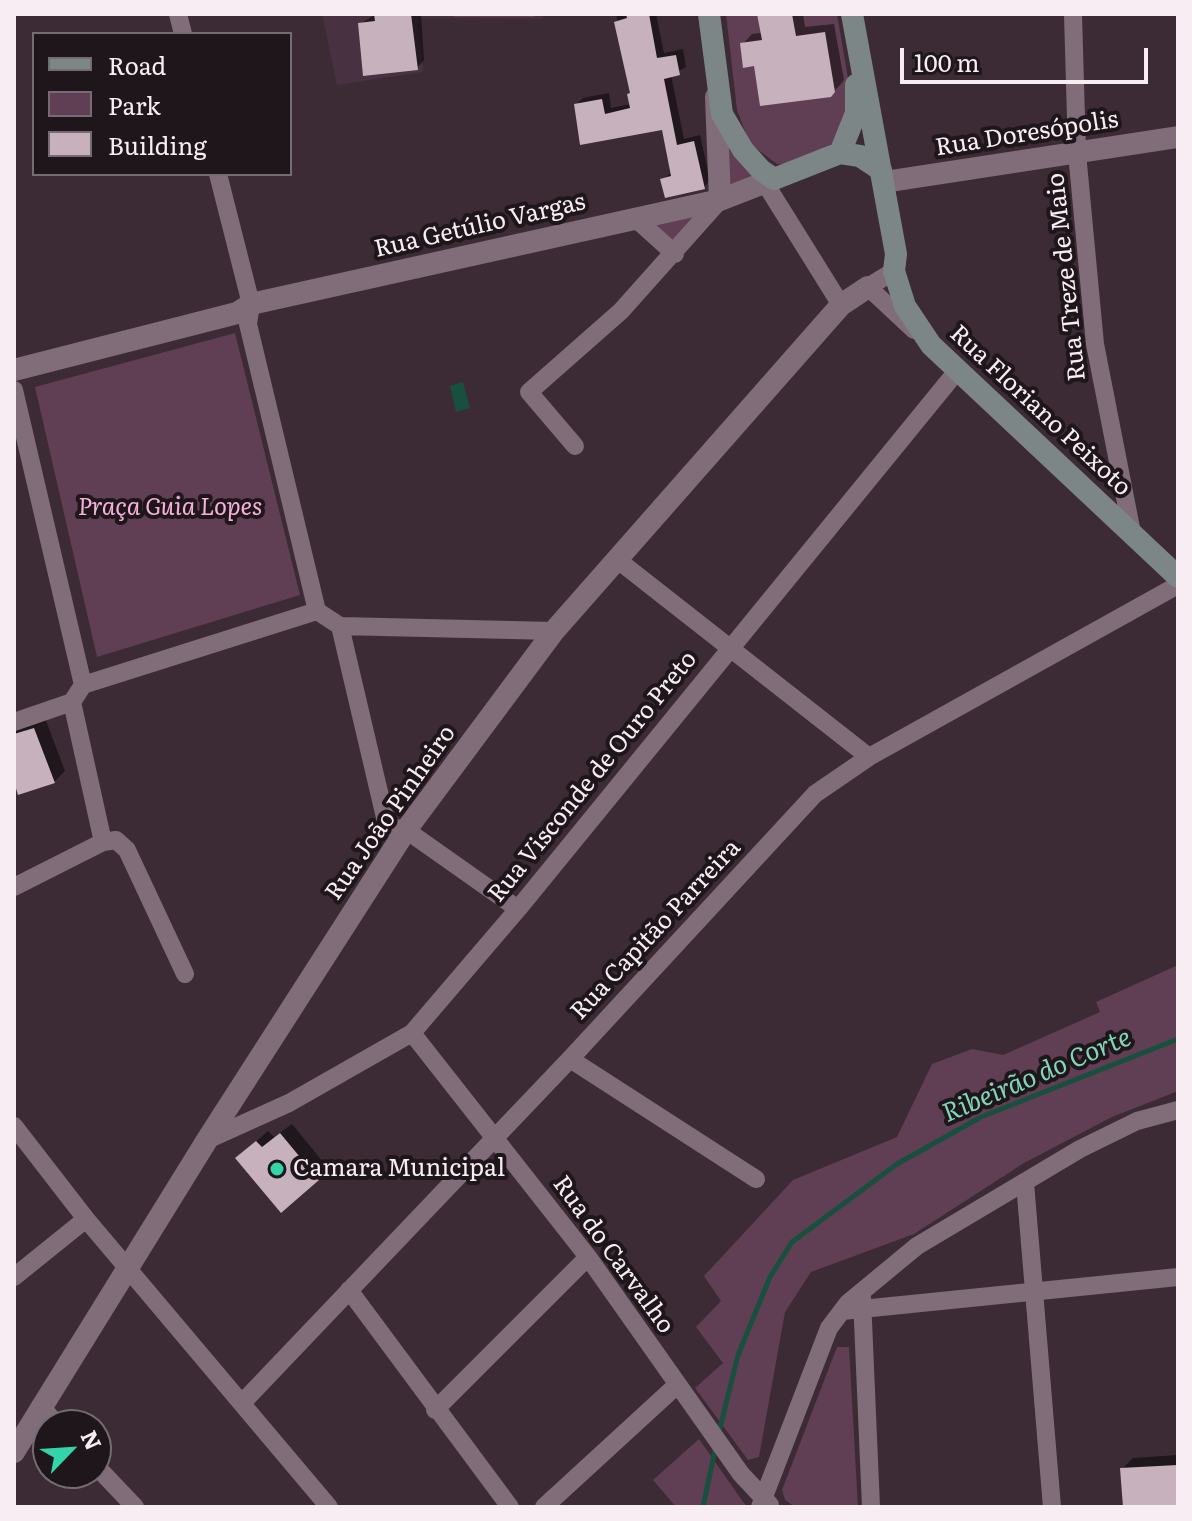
<!DOCTYPE html>
<html>
<head>
<meta charset="utf-8">
<style>
  body { margin:0 }
  #map { position:relative; width:1192px; height:1521px; overflow:hidden; background:#3c2b35; font-family:Literata,serif }
  canvas { display:block }
  .frame { position:absolute; inset:0; border:16px solid #f8edf3; pointer-events:none }
  .legend { position:absolute; left:32px; top:32px; width:260px; height:144px; box-sizing:border-box; background:#1e161b; border:2px solid #756c71; margin:0; padding:10px 14px; list-style:none; font-size:24px; color:#f8edf3 }
  .legend li { display:flex; align-items:center; gap:16px; height:40px }
  .legend b { width:40px; border:2px solid #756c71 }
  .north { position:absolute; left:32px; top:1409px; width:80px; height:80px; box-sizing:border-box; background:#1e161b; border:2px solid #756c71; border-radius:50%; rotate:65deg; font-size:22px; font-weight:700; line-height:32px; text-align:center; color:#f8edf3 }
  .north::after { content:''; display:block; margin:auto; width:28px; height:36px; background:#32d4a8; clip-path:polygon(50% 0,100% 100%,50% 72%,0 100%) }
  .scale { position:absolute; left:900px; top:48px; width:248px; height:36px; box-sizing:border-box; border:4px solid #f8edf3; border-top:0; padding-left:10px; font-size:24px; line-height:28px; white-space:nowrap; color:#f8edf3; -webkit-text-stroke:6px #1e161b; paint-order:stroke }
</style>
</head>
<body>
<div id="map">
<canvas width="1192" height="1521"></canvas>
<div class="frame"></div>
<ul class="legend">
<li><b style="height:10px;background:#7c8686"></b>Road</li>
<li><b style="height:22px;background:#603e53"></b>Park</li>
<li><b style="height:22px;background:#c6b1bd"></b>Building</li>
</ul>
<div class="north">N</div>
<div class="scale">100 m</div>
</div>
<script>
const c = document.querySelector('canvas').getContext('2d');
c.lineJoin = 'round';
function fillPath(path, color) { c.fillStyle = color; c.fill(path, 'evenodd'); }
const shape = rows => new Path2D(rows.map(r => 'M' + r).join(''));
function stroke(path, color, width, dash) { c.strokeStyle = color; c.lineWidth = width; c.lineCap = dash ? 'butt' : 'round'; c.setLineDash(dash || []); c.stroke(path); }
function write(font, color, halo, rows, align = 'center') {
  c.font = font + ' Literata,serif'; c.lineWidth = 8; c.setLineDash([]); c.textBaseline = 'middle'; c.strokeStyle = halo; c.fillStyle = color; for (const [text, x, y, turn = 0] of rows) {
    c.save(); c.translate(x, y); c.rotate((+turn || 0) * Math.PI / 180); c.textAlign = isNaN(turn) ? turn : align; if (halo) c.strokeText(text, 0, 0); c.fillText(text, 0, 0); c.restore();
  }
}
const built = shape([
  [322,14,543,14,543,19,418,18,423,72,337,85]
]);
const green = shape([
  [454,14,534,14,534,17,454,17],
  [726,14,837,14,852,102,836,142,790,164,777,164,750,144,737,110],
  [728,143,759,174,731,185,726,176],
  [692,211,699,218,673,246,649,222],
  [235,333,300,595,97,657,35,387],
  [1178,965,1178,1091,1112,1117,1024,1163,914,1234,811,1272,785,1312,759,1457,748,1460,695,1388,723,1363,696,1327,721,1301,704,1276,793,1180,897,1137,932,1064,972,1049,1003,1055,1100,1012,1096,1002],
  [837,1347,849,1347,858,1507,795,1507,785,1500,782,1490],
  [699,1439,746,1506,746,1507,676,1507,653,1480]
]);
const water = shape([
  [463,382,470,408,456,412,450,386],
  [1178,1039,981,1117,897,1165,792,1242,771,1278,739,1355,703,1507,738,1355,770,1277,792,1242,897,1164,981,1117]
]);
const shadow = shape([
  [376,14,421,14,424,60,417,68,360,24],
  [616,14,656,14,664,53,683,49,686,67,671,75,684,139,700,135,710,180,704,187,663,180,672,172,663,127,582,142,576,105,583,98,609,93,611,108,631,104,632,92],
  [759,14,803,14,805,27,834,24,844,80,840,85,830,95,743,44,752,34,762,33],
  [45,718,65,771,54,782,14,776,14,724],
  [292,1124,328,1168,318,1178,237,1158,268,1131,274,1137],
  [1178,1455,1178,1507,1125,1507,1122,1469,1133,1458]
]);
const stream = shape([
  [719,1432,738,1355,770,1277,792,1242,897,1164,981,1117,1178,1039],
  [703,1507,716,1445]
]);
const building = shape([
  [374,14,411,14,418,70,363,76,358,23,375,21],
  [626,14,649,14,657,58,676,55,680,75,664,79,677,145,694,141,705,189,665,198,660,179,671,176,662,130,580,145,574,104,602,99,605,114,630,108,627,94,630,93,614,22,627,18],
  [757,14,792,14,796,36,825,32,835,92,831,97,760,106,754,66,743,68,740,43,762,40],
  [34,728,55,783,18,795,14,782,14,734],
  [280,1133,319,1180,281,1213,235,1158,256,1141,262,1147],
  [1178,1465,1178,1507,1123,1507,1120,1468]
]);
const minor = shape([
  [178,14,183,34],
  [1073,14,1077,153,1095,344,1132,533],
  [218,174,251,304,248,324,317,611],
  [765,183,841,305],
  [635,218,675,254],
  [894,271,868,287,914,330],
  [14,390,83,685],
  [575,446,529,392,621,311,720,200],
  [619,561,869,757],
  [317,611,340,626,554,631],
  [340,626,387,826,406,830,518,909],
  [72,702,83,685,317,611],
  [72,702,103,842],
  [14,722,72,702],
  [14,887,103,842,116,840,127,850,185,974],
  [412,1033,588,1257,741,1474,770,1505],
  [570,1059,756,1179],
  [14,1126,86,1219,329,1507],
  [207,1140,289,1103,412,1033,518,909,957,371],
  [1025,1183,1052,1507],
  [14,1277,86,1219],
  [349,1290,510,1507],
  [862,1298,871,1507],
  [842,1311,1178,1277],
  [243,1402,570,1059,815,794,869,757,1178,585],
  [40,1406,58,1425],
  [435,1410,588,1257],
  [96,1466,135,1507],
  [544,1507,677,1385],
  [760,1507,829,1328,848,1303,917,1246,1080,1149,1137,1121,1178,1110]
]);
const tertiary = shape([
  [716,97,720,200],
  [884,182,1178,137],
  [14,370,237,313,251,304,720,200,774,179],
  [14,1452,207,1140,406,830,554,631,841,305,868,287]
]);
const secondary = shape([
  [709,14,722,114,743,150,761,170,774,179,840,153,860,156,881,170],
  [852,14,896,254,894,271,905,306,931,345,1178,577],
  [840,153,856,113,856,85]
]);
const markers = [
  [277,1169,8,"#32d4a8"]
];
const streetNames = [
  ["Rua Doresópolis",1027,134,-9],
  ["Rua Getúlio Vargas",480,226,-13],
  ["Rua Treze de Maio",1067,277,-96],
  ["Rua Floriano Peixoto",1040,411,43],
  ["Rua Visconde de Ouro Preto",593,777,-51],
  ["Rua João Pinheiro",391,813,-55],
  ["Rua Capitão Parreira",656,930,-47],
  ["Rua do Carvalho",613,1255,54]
];
const parkNames = [
  ["Praça Guia Lopes",170,508]
];
const poiNames = [
  ["Camara Municipal",293,1169]
];
const waterNames = [
  ["Ribeirão do Corte",1037,1076,-23]
];
fillPath(built, '#483140');
fillPath(green, '#603e53');
fillPath(water, '#18503f');
fillPath(shadow, '#0007');
stroke(stream, '#18503f', 5);
fillPath(building, '#c6b1bd');
stroke(minor, '#816d79', 18);
stroke(tertiary, '#816d79', 22);
stroke(secondary, '#7c8686', 22);
for (const [x, y, r, color] of markers) { const dot = new Path2D(); dot.arc(x, y, r, 0, 2 * Math.PI); c.fillStyle = color; c.fill(dot); stroke(dot, '#1e161b', 3); }
write('24px', '#f8edf3', '#1e161b', streetNames);
write('italic 24px', '#f5b1db', '#1e161b', parkNames);
write('24px', '#f8edf3', '#1e161b', poiNames, 'left');
write('italic 26px', '#7fd6b8', '#1e161b', waterNames);
</script>
</body>
</html>
